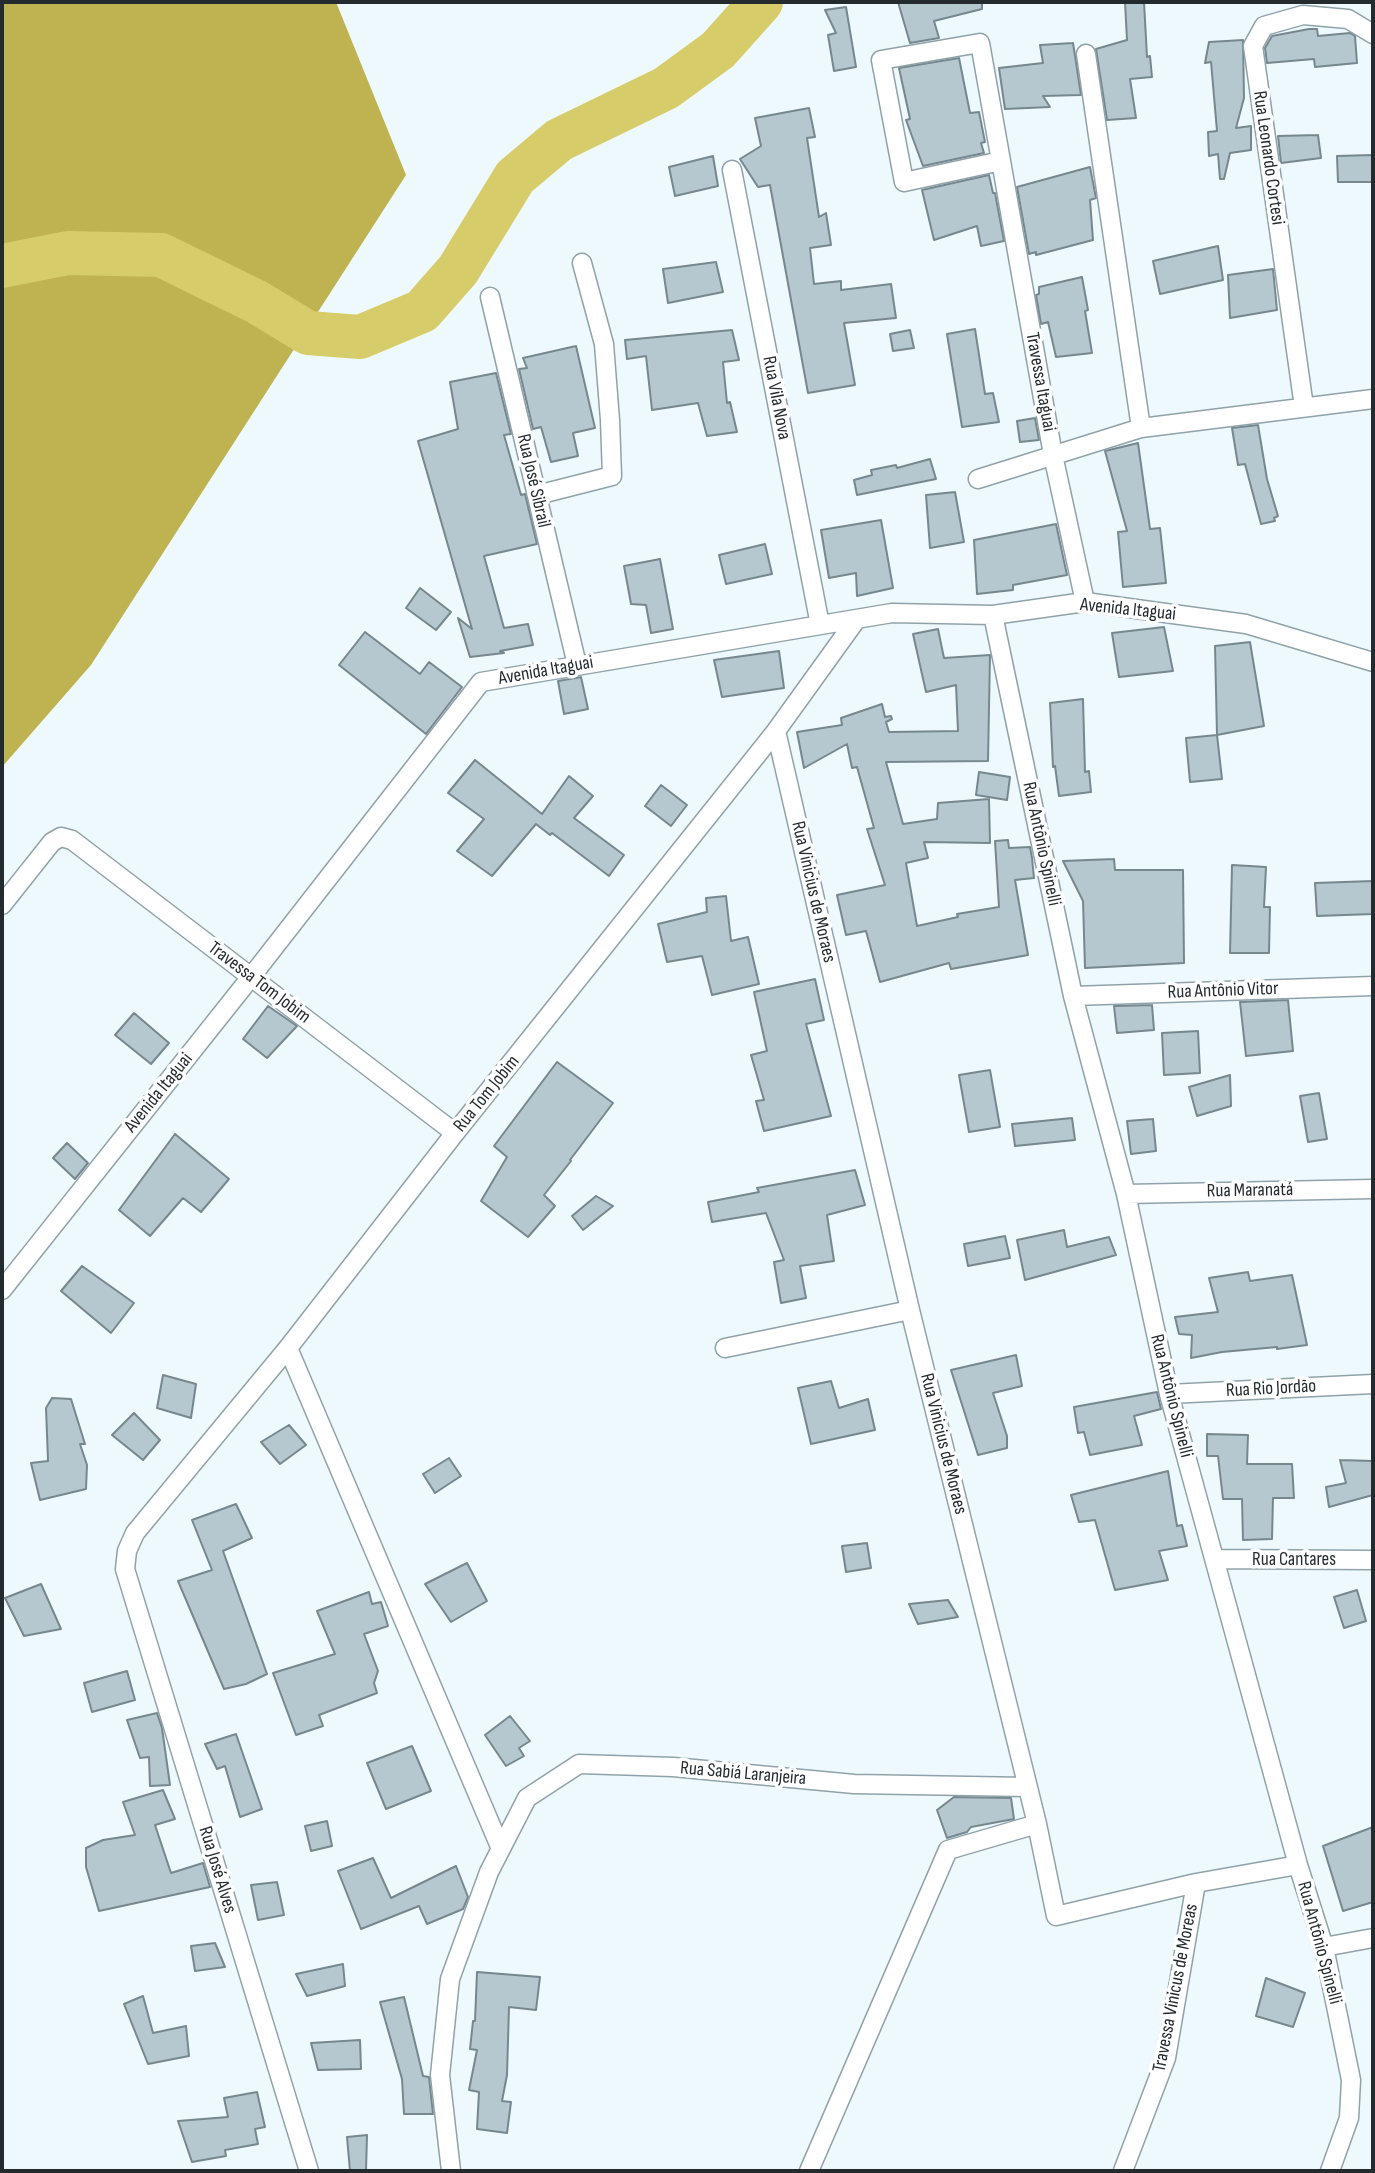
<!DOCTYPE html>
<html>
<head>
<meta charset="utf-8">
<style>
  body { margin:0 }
  #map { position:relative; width:1375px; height:2173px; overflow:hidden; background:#eef9fe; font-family:"Sofia Sans Condensed",sans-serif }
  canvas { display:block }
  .frame { position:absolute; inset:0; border:4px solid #242b2e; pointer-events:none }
</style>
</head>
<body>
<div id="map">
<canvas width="1375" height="2173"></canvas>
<div class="frame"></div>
</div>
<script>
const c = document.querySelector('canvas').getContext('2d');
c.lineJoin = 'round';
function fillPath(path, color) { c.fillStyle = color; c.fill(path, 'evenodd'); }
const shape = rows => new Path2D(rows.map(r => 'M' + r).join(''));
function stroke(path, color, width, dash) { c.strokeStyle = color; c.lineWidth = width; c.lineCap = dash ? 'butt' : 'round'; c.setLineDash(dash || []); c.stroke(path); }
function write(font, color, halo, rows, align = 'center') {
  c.font = font + ' "Sofia Sans Condensed",sans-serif'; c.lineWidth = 7; c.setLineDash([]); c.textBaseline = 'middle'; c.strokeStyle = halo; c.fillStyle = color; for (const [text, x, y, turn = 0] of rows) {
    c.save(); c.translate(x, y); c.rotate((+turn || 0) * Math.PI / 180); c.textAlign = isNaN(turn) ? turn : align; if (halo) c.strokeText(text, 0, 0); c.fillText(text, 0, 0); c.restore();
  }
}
const forest = shape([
  [2,2,336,2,406,175,91,665,2,767]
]);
const river = shape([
  [2,266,68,253,161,255,257,302,308,333,360,337,422,311,458,270,515,177,559,140,666,88,718,50,761,2]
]);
const building = shape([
  [898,2,982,2,982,9,934,21,939,38,910,43,898,2],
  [1125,2,1144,2,1147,57,1150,56,1152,77,1130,79,1136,118,1107,120,1096,49,1127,40,1125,2],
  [846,7,856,67,834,71,828,35,836,33,825,10,846,7],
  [1309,29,1317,29,1318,36,1350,33,1355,36,1357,63,1315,67,1314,59,1267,63,1265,48,1272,36,1309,29],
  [1243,40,1244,98,1236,128,1251,126,1251,150,1230,153,1224,179,1220,179,1218,154,1209,156,1208,132,1217,131,1211,62,1205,63,1209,42,1243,40],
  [1073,43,1081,95,1043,96,1050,107,1005,109,999,68,1043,63,1040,45,1073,43],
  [959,58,970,113,979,112,985,142,981,143,984,153,923,166,906,120,910,119,899,68,959,58],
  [809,108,815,137,807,138,819,217,826,213,831,245,810,248,814,284,841,281,841,290,891,284,896,318,844,323,855,385,808,393,770,185,758,187,740,159,761,146,755,118,809,108],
  [1318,135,1321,158,1281,163,1278,136,1318,135],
  [1373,155,1373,182,1338,182,1337,156,1373,155],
  [713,156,718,186,675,196,669,167,713,156],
  [1090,167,1096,198,1090,200,1093,240,1036,255,1036,252,1029,254,1017,187,1090,167],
  [989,175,993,193,995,193,1004,241,981,246,977,226,934,240,922,190,989,175],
  [1218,246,1223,280,1160,294,1153,261,1218,246],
  [716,262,723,292,668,303,663,269,716,262],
  [1273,269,1277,310,1230,318,1228,275,1273,269],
  [1082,277,1088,310,1085,311,1092,353,1056,357,1048,322,1041,324,1036,295,1039,294,1039,287,1082,277],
  [975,329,985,394,993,393,999,422,962,427,947,334,975,329],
  [732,330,739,360,723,362,727,403,730,402,737,432,707,436,698,403,652,410,646,356,627,359,625,340,732,330],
  [910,330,914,348,893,351,890,334,910,330],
  [576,346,595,428,573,433,578,456,551,462,541,427,533,429,519,369,527,368,523,358,576,346],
  [496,373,511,434,504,435,521,495,525,494,537,544,484,556,504,628,528,624,533,645,500,651,504,653,470,657,458,618,472,629,418,441,458,429,450,382,496,373],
  [1035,418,1039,440,1020,442,1017,421,1035,418],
  [1258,425,1267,479,1278,516,1274,518,1275,521,1261,524,1245,464,1238,465,1232,428,1258,425],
  [1138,443,1150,529,1160,528,1166,583,1123,587,1118,532,1127,531,1105,451,1138,443],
  [930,459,936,479,857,495,854,480,872,475,871,470,896,465,897,468,930,459],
  [955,492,964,542,930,548,926,495,955,492],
  [881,520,893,588,857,596,856,573,829,578,821,530,881,520],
  [1056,524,1067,575,1013,585,1013,590,977,594,974,540,1056,524],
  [765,544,772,574,726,584,719,555,765,544],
  [660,559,673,629,651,633,646,605,631,604,624,566,660,559],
  [420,588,451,612,436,630,406,608,420,588],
  [1164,627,1173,671,1119,677,1112,633,1164,627],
  [938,629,944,658,990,655,988,761,886,762,903,824,937,819,938,803,989,799,990,843,924,842,928,858,906,863,917,926,958,917,957,914,999,907,995,841,1008,840,1009,848,1030,847,1032,858,1034,878,1015,880,1028,955,951,969,949,963,880,982,866,931,846,935,837,895,885,885,867,829,874,828,857,767,852,768,847,744,804,768,797,732,842,725,841,718,882,704,885,717,891,716,892,719,886,722,889,732,958,731,956,685,926,692,913,634,938,629],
  [365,632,420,674,429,662,462,687,426,734,339,665,365,632],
  [1250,642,1264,726,1217,735,1215,646,1250,642],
  [779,651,784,688,722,697,714,660,779,651],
  [581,677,588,709,564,714,558,681,581,677],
  [1083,699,1085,772,1089,771,1091,792,1059,796,1055,766,1053,767,1050,703,1083,699],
  [1217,735,1222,779,1190,782,1186,738,1217,735],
  [475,760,542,814,569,776,593,796,574,818,624,855,609,876,552,833,550,835,536,824,492,876,457,851,484,819,448,793,475,760],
  [979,772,1010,777,1007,800,976,795,979,772],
  [661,785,687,805,671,826,645,806,661,785],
  [1114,859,1115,870,1183,870,1184,963,1085,968,1083,901,1063,861,1114,859],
  [1232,865,1266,867,1264,907,1270,907,1269,953,1230,953,1232,865],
  [1373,881,1373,914,1317,916,1315,883,1373,881],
  [726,896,731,941,748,937,759,984,712,995,702,956,667,962,658,924,707,912,706,898,726,896],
  [815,979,824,1020,806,1024,831,1116,764,1131,756,1101,764,1100,751,1055,767,1051,754,992,815,979],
  [1288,1000,1293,1051,1246,1056,1240,1002,1288,1000],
  [1152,1005,1154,1030,1117,1033,1114,1006,1152,1005],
  [268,1006,297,1026,267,1058,243,1039,268,1006],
  [134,1013,169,1043,151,1064,115,1035,134,1013],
  [1198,1031,1200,1073,1164,1075,1162,1033,1198,1031],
  [557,1062,613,1103,570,1160,571,1161,544,1195,555,1206,528,1237,481,1201,507,1157,494,1146,557,1062],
  [990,1070,1000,1127,969,1132,959,1075,990,1070],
  [1230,1075,1231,1106,1197,1116,1189,1087,1230,1075],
  [1319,1093,1327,1139,1308,1142,1300,1096,1319,1093],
  [1072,1118,1075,1140,1015,1146,1012,1124,1072,1118],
  [1153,1119,1156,1151,1131,1154,1127,1121,1153,1119],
  [175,1134,229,1179,201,1212,183,1198,150,1236,119,1210,175,1134],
  [67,1143,88,1163,75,1179,53,1158,67,1143],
  [855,1170,865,1205,827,1215,834,1261,800,1266,806,1298,781,1303,774,1262,784,1260,766,1213,712,1222,708,1202,759,1192,757,1188,855,1170],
  [596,1196,613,1206,583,1230,572,1216,596,1196],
  [1064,1230,1067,1247,1109,1237,1116,1255,1025,1280,1017,1240,1064,1230],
  [1005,1236,1010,1258,968,1266,964,1244,1005,1236],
  [82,1266,134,1303,111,1333,61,1291,82,1266],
  [1248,1272,1250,1281,1292,1275,1307,1345,1277,1349,1277,1347,1222,1352,1191,1358,1192,1335,1179,1334,1175,1317,1218,1312,1209,1278,1248,1272],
  [1016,1355,1022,1386,993,1393,1007,1436,1007,1448,978,1455,951,1370,1016,1355],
  [163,1375,196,1384,191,1418,157,1408,163,1375],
  [831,1381,839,1408,868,1399,875,1430,811,1444,798,1388,831,1381],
  [1157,1392,1161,1409,1134,1416,1142,1445,1090,1455,1084,1432,1078,1433,1074,1407,1157,1392],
  [52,1398,71,1399,85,1444,80,1444,87,1465,86,1489,40,1500,31,1463,48,1461,46,1408,52,1398],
  [134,1413,160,1440,143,1460,112,1435,134,1413],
  [289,1425,306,1445,280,1464,261,1442,289,1425],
  [1207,1434,1248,1435,1247,1464,1292,1464,1294,1498,1273,1498,1272,1539,1243,1540,1242,1499,1223,1499,1218,1456,1207,1456,1207,1434],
  [449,1458,461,1476,435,1493,423,1474,449,1458],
  [1340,1460,1373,1461,1373,1495,1329,1507,1326,1487,1346,1483,1340,1460],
  [1168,1471,1177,1526,1182,1525,1187,1546,1159,1551,1168,1580,1115,1590,1095,1520,1079,1522,1071,1495,1168,1471],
  [236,1504,252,1538,223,1551,267,1674,246,1684,224,1689,178,1581,212,1570,192,1520,236,1504],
  [867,1543,871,1568,846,1572,842,1546,867,1543],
  [467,1563,487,1601,451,1622,425,1584,467,1563],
  [41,1584,61,1629,24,1636,5,1598,41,1584],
  [1357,1590,1366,1621,1344,1628,1334,1597,1357,1590],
  [369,1592,372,1604,381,1602,388,1626,364,1634,378,1671,374,1683,377,1693,319,1715,323,1726,296,1735,273,1673,335,1654,317,1611,369,1592],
  [948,1600,958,1617,918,1624,909,1604,948,1600],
  [127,1671,135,1700,92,1712,84,1683,127,1671],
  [157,1713,162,1728,170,1785,150,1786,149,1757,140,1758,127,1720,157,1713],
  [510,1716,530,1741,519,1748,524,1756,506,1766,485,1735,510,1716],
  [236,1734,262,1809,240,1817,225,1766,217,1769,205,1744,236,1734],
  [412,1746,431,1791,386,1809,367,1763,412,1746],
  [163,1790,175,1819,155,1825,171,1873,203,1863,210,1887,99,1911,86,1867,86,1848,103,1840,135,1835,123,1802,163,1790],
  [954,1797,1011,1798,1014,1819,971,1827,967,1832,947,1838,937,1810,954,1797],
  [327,1821,332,1846,311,1851,305,1826,327,1821],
  [1373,1827,1373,1902,1343,1911,1323,1846,1373,1827],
  [373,1858,391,1898,456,1866,468,1897,463,1909,427,1924,419,1906,361,1929,338,1871,373,1858],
  [277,1882,284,1915,258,1920,251,1885,277,1882],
  [215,1943,225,1967,195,1971,191,1946,215,1943],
  [343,1964,345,1986,307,1996,296,1974,343,1964],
  [477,1972,540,1977,536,2010,509,2007,507,2075,502,2101,511,2102,507,2133,477,2129,479,2092,469,2090,477,2050,470,2049,473,2021,475,2021,477,1972],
  [1266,1978,1305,1993,1293,2027,1256,2016,1266,1978],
  [143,1996,153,2033,186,2026,189,2056,148,2064,124,2004,143,1996],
  [404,1997,423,2076,429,2077,433,2114,404,2114,402,2079,380,2002,404,1997],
  [360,2040,361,2069,318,2070,311,2043,360,2040],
  [257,2092,265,2127,255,2129,258,2144,225,2150,226,2156,192,2162,178,2121,228,2117,224,2098,257,2092],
  [367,2135,366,2171,350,2171,347,2137,367,2135]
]);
const minor = shape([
  [1086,54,1141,428],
  [1001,161,904,182,881,60,980,43,1001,161,1053,455,1085,602],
  [732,170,820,625],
  [490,297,577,665],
  [1304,407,1253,46,1264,26,1303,15,1348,19,1373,34],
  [978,479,1141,428,1373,399],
  [537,495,612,476,610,420,604,344,582,263],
  [993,615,1073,996,1126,1194,1169,1394,1298,1865,1324,1947,1351,2080,1349,2118,1330,2171],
  [776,731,910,1310,1037,1824,1056,1916,1196,1883,1298,1865],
  [2,905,52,842,61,837,72,840,455,1133],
  [1073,996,1373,986],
  [1126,1194,1373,1189],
  [2,1290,251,977,481,682,892,613,993,615,1085,602,1246,624,1373,662],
  [288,1348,501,1849],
  [725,1348,910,1310],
  [1169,1394,1373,1384],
  [1214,1559,1373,1560],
  [1324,1947,1373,1938],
  [309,2171,125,1569,127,1551,135,1533,288,1348,455,1133,776,731,856,620],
  [451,2171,440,2075,450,1979,489,1872,527,1798,579,1764,673,1767,854,1784,1027,1787],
  [809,2171,948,1850,1037,1824],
  [1123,2171,1166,2058,1196,1883]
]);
const streetNames = [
  ["Rua Leonardo Cortesi",1268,158,82],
  ["Travessa Itaguai",1040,382,80],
  ["Rua Vila Nova",776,398,79],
  ["Rua José Sibrail",533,481,77],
  ["Avenida Itaguai",1128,610,6],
  ["Avenida Itaguai",546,671,-10],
  ["Rua Antônio Spinelli",1041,844,78],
  ["Rua Vinicius de Moraes",813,892,77],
  ["Travessa Tom Jobim",259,983,37],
  ["Rua Antônio Vitor",1223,991,-2],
  ["Avenida Itaguai",159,1093,-51],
  ["Rua Tom Jobim",487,1094,-51],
  ["Rua Maranatá",1250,1191,-1],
  ["Rua Rio Jordão",1271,1389,-3],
  ["Rua Antônio Spinelli",1171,1396,76],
  ["Rua Vinicius de Moraes",943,1444,76],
  ["Rua Cantares",1294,1560],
  ["Rua Sabiá Laranjeira",743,1774,5],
  ["Rua José Alves",217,1870,73],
  ["Rua Antônio Spinelli",1319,1943,75],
  ["Travessa Vinicus de Moreas",1176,1988,-79]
];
fillPath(forest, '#bfb351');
stroke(river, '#d7cc6a', 44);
fillPath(building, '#b5c8cf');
stroke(building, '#76878e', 2);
stroke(minor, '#90a2a9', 21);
stroke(minor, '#fff', 18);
write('19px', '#242b2e', '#fff', streetNames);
</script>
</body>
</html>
